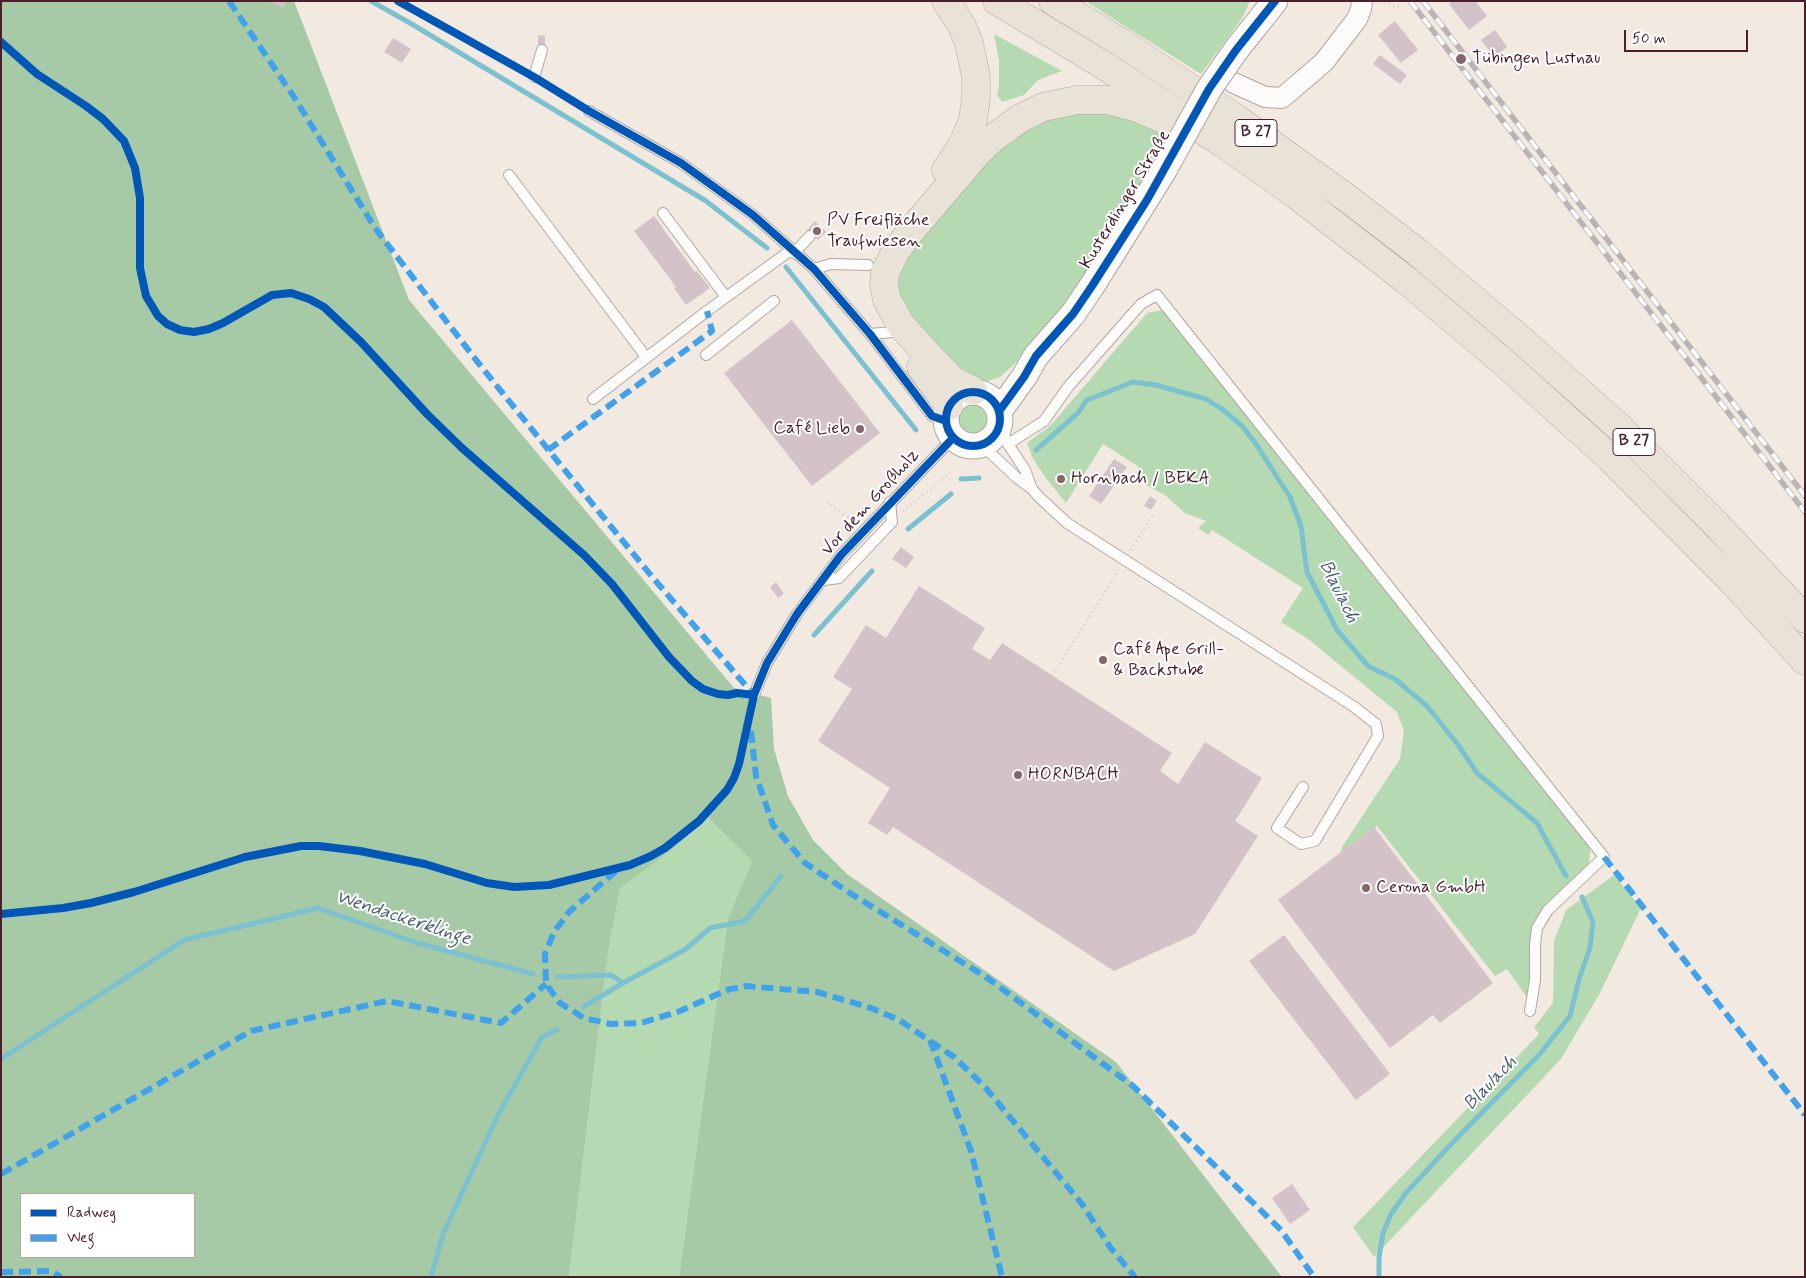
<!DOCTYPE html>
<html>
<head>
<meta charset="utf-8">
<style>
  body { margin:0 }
  #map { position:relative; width:1806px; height:1278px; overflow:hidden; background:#f2eae1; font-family:Mynerve,sans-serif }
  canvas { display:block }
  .frame { position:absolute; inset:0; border:2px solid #4a1f2b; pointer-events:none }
  .legend { position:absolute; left:20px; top:1193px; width:175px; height:65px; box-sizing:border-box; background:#fff; border:1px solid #b7a5aa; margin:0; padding:6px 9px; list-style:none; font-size:15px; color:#4a1f2b }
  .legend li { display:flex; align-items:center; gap:10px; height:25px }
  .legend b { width:25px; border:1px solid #b7a5aa }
  .scale { position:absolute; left:1624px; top:30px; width:124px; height:22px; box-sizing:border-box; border:2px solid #4a1f2b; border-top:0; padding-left:6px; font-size:15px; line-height:18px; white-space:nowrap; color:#4a1f2b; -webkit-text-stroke:4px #fff; paint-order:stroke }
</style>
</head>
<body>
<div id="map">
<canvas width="1806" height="1278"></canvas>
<div class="frame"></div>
<ul class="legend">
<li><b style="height:6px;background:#0057b8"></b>Radweg</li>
<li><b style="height:6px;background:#40a2eb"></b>Weg</li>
</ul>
<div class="scale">50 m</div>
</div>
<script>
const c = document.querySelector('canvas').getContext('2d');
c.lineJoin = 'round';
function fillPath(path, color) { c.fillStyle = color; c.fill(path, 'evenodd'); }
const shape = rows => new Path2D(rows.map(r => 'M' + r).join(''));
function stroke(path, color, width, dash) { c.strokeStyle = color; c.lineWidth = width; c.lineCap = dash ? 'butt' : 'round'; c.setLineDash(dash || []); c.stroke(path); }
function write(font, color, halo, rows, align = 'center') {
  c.font = font + ' Mynerve,sans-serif'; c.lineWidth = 4; c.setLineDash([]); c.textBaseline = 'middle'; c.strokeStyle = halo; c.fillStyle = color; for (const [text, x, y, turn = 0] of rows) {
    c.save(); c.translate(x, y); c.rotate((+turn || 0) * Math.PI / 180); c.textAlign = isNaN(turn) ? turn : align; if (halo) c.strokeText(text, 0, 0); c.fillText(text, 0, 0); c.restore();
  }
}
const green = shape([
  [1085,1,1250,1,1243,17,1201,74],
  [994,34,1062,71,1038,80,1024,95,1002,102,997,95,999,86,999,61],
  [1078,106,1166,129,1150,165,1098,261,1053,323,1029,351,1000,377,992,380,981,382,949,370,892,288,899,261,1007,135],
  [1162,310,1174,316,1589,838,1590,853,1589,867,1537,928,1531,1003,1507,969,1495,976,1377,826,1340,853,1342,847,1400,759,1404,731,1397,712,1308,639,1281,622,1303,588,1212,530,1208,535,1198,528,1206,521,1185,513,1166,496,1134,478,1139,467,1103,444,1066,503,1048,481,1033,459,1027,443,1050,426,1147,313],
  '957 419a17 17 0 1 1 34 0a17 17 0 1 1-34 0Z',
  [708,818,752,861,728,918,679,1277,569,1277,608,953,620,887,665,855],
  [1614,875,1641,908,1600,993,1561,1059,1374,1257,1353,1227,1539,1034,1534,1027,1553,1003,1554,941,1566,910]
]);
const forest = shape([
  [1,1,294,1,409,300,734,688,771,698,774,749,788,796,813,840,847,874,1116,1062,1282,1277,679,1277,728,918,752,861,708,818,665,855,620,888,608,953,569,1277,1,1277],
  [21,1194,194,1194,194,1257,21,1257]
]);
const stream = shape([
  [371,1,410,23,706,201,767,248],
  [786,267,916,430],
  [1036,450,1078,413,1087,400,1133,382,1156,385,1206,399,1222,409,1242,426,1256,444,1290,497,1301,526,1307,572,1337,630,1368,666,1395,679,1427,706,1459,746,1477,773,1537,823,1566,876],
  [961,479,979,478],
  [908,529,951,494],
  [814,635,872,571],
  [557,977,611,975,623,983,686,949,710,928,745,921,781,876],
  [583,1007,623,983],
  [1,1059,184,940,318,908,414,942,533,974],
  [431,1277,443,1234,498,1115,542,1037,557,1030],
  [1379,1277,1379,1258,1383,1233,1391,1214,1405,1194,1452,1143,1539,1055,1570,1016,1579,979,1590,948,1593,922,1582,897]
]);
const building = shape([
  [269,1,287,1,283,8],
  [1452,1,1475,1,1487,16,1469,30,1449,4],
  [1395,21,1418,50,1401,63,1378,35],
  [1495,30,1507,47,1494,57,1481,40],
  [538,35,545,36,545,45,538,45],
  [393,38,411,49,402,63,384,52],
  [1380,55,1407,75,1400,84,1373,64],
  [654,216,695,272,697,271,710,288,686,305,674,288,676,287,634,231],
  [815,221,826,232,818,240,807,230],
  [792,320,880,433,812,486,724,373],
  [1114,459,1127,467,1101,504,1089,496],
  [1062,471,1068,475,1060,487,1054,484],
  [1150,496,1157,501,1151,510,1144,506],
  [901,547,914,557,906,568,892,559],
  [776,582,784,594,778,598,770,587],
  [919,586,985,628,972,649,990,660,1002,643,1172,753,1160,771,1178,784,1205,742,1262,778,1235,821,1258,836,1195,934,1114,971,893,827,887,835,868,823,890,788,818,741,852,689,833,677,866,625,886,638],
  [1374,827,1493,983,1440,1023,1433,1015,1390,1048,1278,900],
  [1284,935,1390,1074,1356,1100,1249,961],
  [1292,1184,1310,1210,1290,1224,1272,1198]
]);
const path = shape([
  [1379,1,1402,9],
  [827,502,854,522],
  [903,511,950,473],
  [1131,550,1154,513],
  [1052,676,1119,570]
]);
const service = shape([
  [534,77,542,50],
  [589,111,681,163,753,215,814,269,870,334,932,416,946,421],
  [509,175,646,357],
  [663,213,726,297],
  [794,253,810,236],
  [814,269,831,264,868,265],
  [870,334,893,332],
  [706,355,774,301],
  [593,399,707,311,791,250],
  [1000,427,1008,444,1025,470,1032,489,1039,497,1067,523,1353,706,1376,724,1378,736,1315,841,1301,844,1277,828,1303,787],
  [1008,444,1044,421,1068,387,1141,304,1157,295,1604,857,1548,910,1537,928,1535,945,1535,980,1530,1011],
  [982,445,1017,478,1032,489],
  [824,580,839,578,892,522,890,502],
  [754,695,767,663,797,614,841,555,953,438]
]);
const minor = shape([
  [1234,83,1265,97,1282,98,1324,62,1357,19,1361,9,1362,1]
]);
const tertiary = shape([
  [1236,50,1275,1],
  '946 419a27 27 0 1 1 54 0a27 27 0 1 1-54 0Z',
  [1000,410,1024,377,1036,356,1073,314,1092,286,1163,172]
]);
const trunk = shape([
  [946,1,962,26,969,43,976,77,976,98,973,120,963,144,946,170],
  [997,1,1105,66,1224,144,1295,194,1406,280,1501,360,1609,457,1732,581,1805,661],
  [1053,1,1122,43,1237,119,1347,198,1416,251,1517,336,1618,426,1717,525,1805,619],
  [921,367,949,406],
  [973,391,952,380,929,356,901,325,887,300,884,285,885,273,895,252,909,233,979,151,993,138,1019,119,1043,107,1077,100,1107,100,1138,108,1169,122]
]);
const rail = shape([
  [1410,1,1805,512],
  [1423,1,1805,496]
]);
const tertiaryBridge = shape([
  [1163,172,1209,89,1236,50]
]);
const quiet = shape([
  [229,1,294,97,375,228,476,360,559,463,654,579,753,694],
  [548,450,712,331,707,311],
  [751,731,756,776,773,825,805,863,853,895,986,977,1133,1086,1281,1230,1314,1277],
  [1604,857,1805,1115],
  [616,871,569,912,554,932,545,954,546,984,560,1003,584,1018,611,1024,641,1023,680,1011,727,990,745,986,817,992,871,1008,899,1020,954,1057,984,1086,1082,1204,1110,1247,1135,1277],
  [930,1040,971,1151,1002,1277],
  [1,1174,251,1031,387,1001,501,1023,546,984],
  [1,1272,51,1271,61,1277]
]);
const cycleway = shape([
  [398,1,534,77,589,111,681,163,753,215,814,269,870,334,932,416,946,421],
  [1,42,37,74,86,106,103,119,124,141,135,168,140,198,140,268,146,296,158,316,167,324,180,330,194,332,209,329,223,323,272,295,291,293,309,299,324,307,361,342,427,414,462,448,584,555,612,584,669,657,692,681,703,689,718,694,728,695,737,693,754,695],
  '946 419a27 27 0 1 1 54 0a27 27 0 1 1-54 0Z',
  [1000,410,1024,377,1036,356,1073,314,1092,286,1147,200,1209,89,1236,50,1275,1],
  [1,914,63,908,91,903,134,892,245,857,301,846,319,846,360,851,425,864,487,883,514,887,549,885,630,865,651,856,665,848,699,821,727,790,734,778,739,764,754,695,767,663,797,614,841,555,953,438]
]);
const markers = [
  [1461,59,6,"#85666b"],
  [817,231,5,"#85666b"],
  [860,429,5,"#85666b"],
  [1061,479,5,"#85666b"],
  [1103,660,5,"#85666b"],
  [1018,775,5,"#85666b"],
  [1366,888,5,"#85666b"]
];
const shields = [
  [1256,133,42],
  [1634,442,42]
];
const shieldNames = [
  ["B 27",1256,133],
  ["B 27",1634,442]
];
const poiNames = [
  ["Tübingen Lustnau",1472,59],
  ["PV Freifläche",827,221],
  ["Traufwiesen",827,242],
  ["Café Lieb",850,429,"right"],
  ["Hornbach / BEKA",1071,479],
  ["Café Ape Grill-",1113,650],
  ["& Backstube",1113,671],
  ["HORNBACH",1028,775],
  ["Cerona GmbH",1376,888]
];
const streetNames = [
  ["Kusterdinger Straße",1126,200,-59],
  ["Vor dem Großholz",871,503,-48]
];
const waterNames = [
  ["Blaulach",1338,592,64],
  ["Wendackerklinge",403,919,18],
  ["Blaulach",1491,1084,-46]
];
fillPath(green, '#b5dab1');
fillPath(forest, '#a7caa6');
stroke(stream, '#7bc1cf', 5);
fillPath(building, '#d3c3c8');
stroke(service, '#b1a7a4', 12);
stroke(minor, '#b1a7a4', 22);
stroke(tertiary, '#b1a7a4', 27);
stroke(trunk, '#b1a7a4', 29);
stroke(path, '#d1cbcb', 3, [1, 4]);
stroke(service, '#fdfcfa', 10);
stroke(minor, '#fdfcfa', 20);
stroke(tertiary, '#fdfcfa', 25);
stroke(trunk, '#e9e2d7', 28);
stroke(rail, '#bbb4b5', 5.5);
stroke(rail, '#fff', 4, [11]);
stroke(tertiaryBridge, '#b1a7a4', 27, []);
stroke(tertiaryBridge, '#fdfcfa', 25);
stroke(quiet, '#40a2eb', 6, [12, 6]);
stroke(cycleway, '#0057b8', 8);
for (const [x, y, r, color] of markers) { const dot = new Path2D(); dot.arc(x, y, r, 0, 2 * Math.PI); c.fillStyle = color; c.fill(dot); stroke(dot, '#fff', 2); }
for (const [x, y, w] of shields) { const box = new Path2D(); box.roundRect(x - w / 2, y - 13.5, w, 27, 4); c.fillStyle = '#fff'; c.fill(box); stroke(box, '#4a1f2b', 1); }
write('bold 16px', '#4a1f2b', null, shieldNames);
write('18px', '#4a1f2b', '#fff', poiNames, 'left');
write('18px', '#4a1f2b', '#fff', streetNames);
write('italic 19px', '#496071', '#fff', waterNames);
</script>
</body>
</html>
